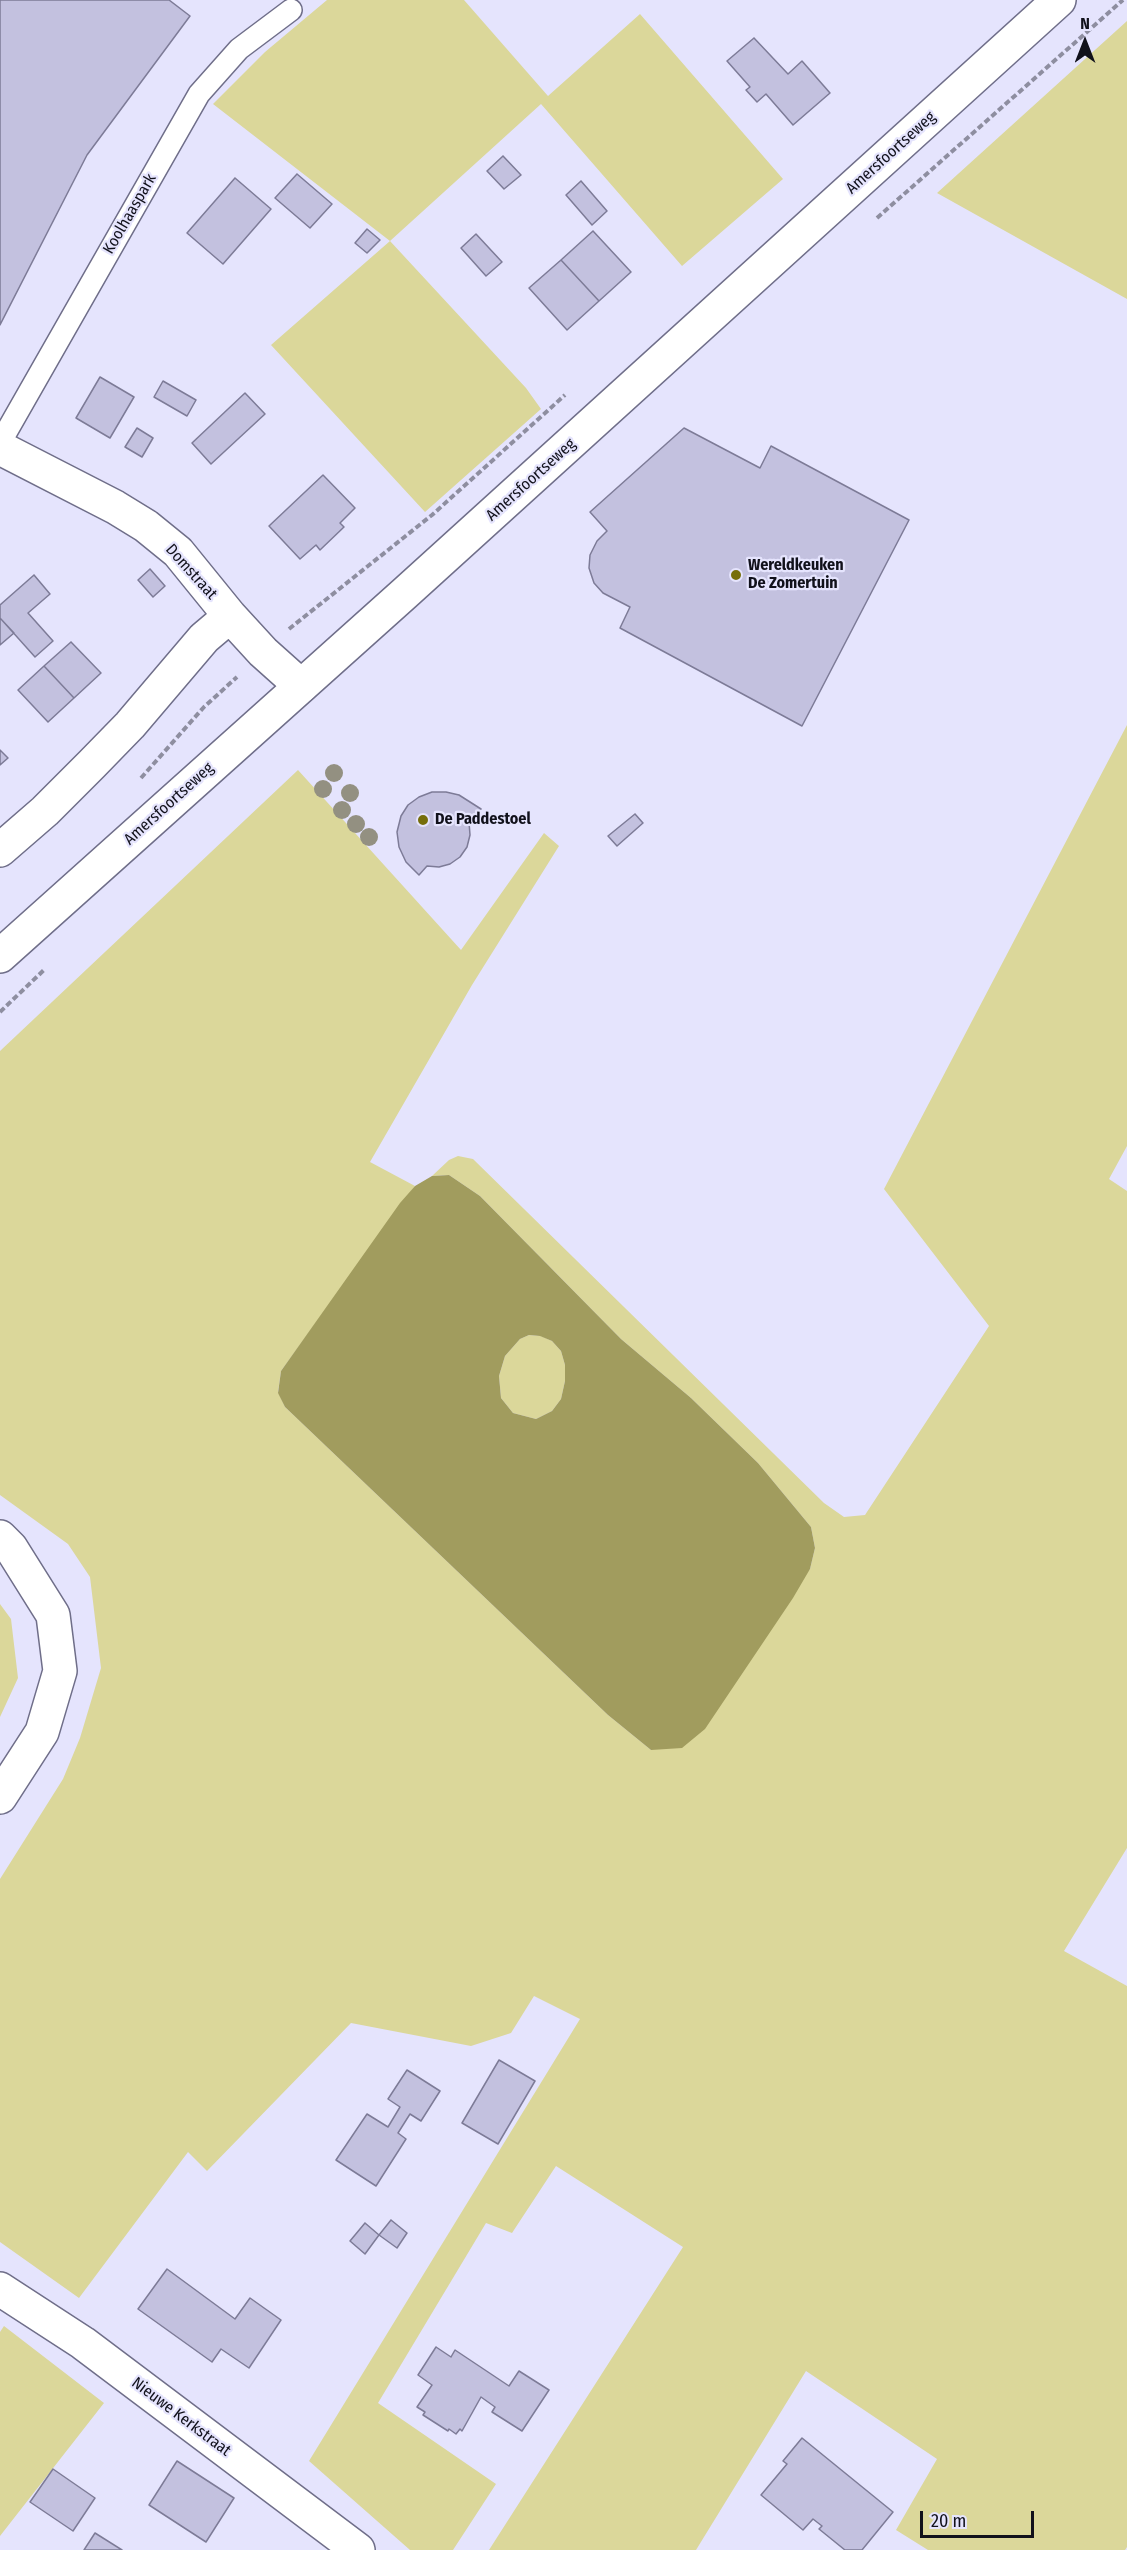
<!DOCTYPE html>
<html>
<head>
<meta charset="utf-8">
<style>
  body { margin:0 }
  #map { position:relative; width:1127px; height:2550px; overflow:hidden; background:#e5e4fd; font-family:"Fira Sans Condensed",sans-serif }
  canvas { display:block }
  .north { position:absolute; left:1055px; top:12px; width:60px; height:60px; -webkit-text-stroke:4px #e5e4fd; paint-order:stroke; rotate:0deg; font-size:16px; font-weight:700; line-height:24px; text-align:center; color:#11111b }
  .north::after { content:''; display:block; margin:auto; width:21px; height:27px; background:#11111b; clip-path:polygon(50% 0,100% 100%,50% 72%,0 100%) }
  .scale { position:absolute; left:920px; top:2511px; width:114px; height:27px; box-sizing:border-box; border:3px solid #11111b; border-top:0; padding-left:8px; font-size:18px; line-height:21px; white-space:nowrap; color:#11111b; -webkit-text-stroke:4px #e5e4fd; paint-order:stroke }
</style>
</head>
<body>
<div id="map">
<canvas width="1127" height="2550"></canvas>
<div class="north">N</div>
<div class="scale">20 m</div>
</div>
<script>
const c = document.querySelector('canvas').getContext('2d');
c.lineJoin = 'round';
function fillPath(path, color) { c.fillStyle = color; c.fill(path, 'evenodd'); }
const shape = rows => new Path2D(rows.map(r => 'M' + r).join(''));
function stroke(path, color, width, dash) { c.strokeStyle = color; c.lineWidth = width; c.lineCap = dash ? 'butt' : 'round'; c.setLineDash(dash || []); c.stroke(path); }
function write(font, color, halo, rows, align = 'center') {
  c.font = font + ' "Fira Sans Condensed",sans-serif'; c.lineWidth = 4.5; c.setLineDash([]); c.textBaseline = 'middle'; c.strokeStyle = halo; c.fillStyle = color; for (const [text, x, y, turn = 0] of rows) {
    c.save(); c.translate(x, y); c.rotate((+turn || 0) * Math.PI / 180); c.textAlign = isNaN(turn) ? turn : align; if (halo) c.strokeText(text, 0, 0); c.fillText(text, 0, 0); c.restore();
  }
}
const green = shape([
  [327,0,464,0,548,96,640,14,783,179,682,266,541,104,390,241,526,388,541,409,425,512,271,345,390,241,213,104,265,52],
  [1127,21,1127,299,937,193],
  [1127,725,1127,1146,1109,1179,1127,1191,1127,1848,1064,1951,1127,1986,1127,2547,1125,2550,928,2550,896,2530,937,2459,806,2371,696,2550,489,2550,683,2247,556,2166,512,2233,486,2223,378,2403,496,2484,453,2550,410,2550,309,2461,580,2019,534,1996,511,2033,471,2046,351,2023,207,2171,188,2152,79,2298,0,2242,0,1879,63,1779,80,1738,101,1668,90,1577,68,1544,0,1495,0,1051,298,770,461,950,544,833,559,846,472,985,370,1162,415,1186,281,1371,278,1392,285,1407,608,1715,651,1750,810,1569,815,1548,811,1527,758,1463,691,1398,621,1339,480,1196,449,1175,432,1176,449,1160,458,1156,473,1159,824,1503,844,1517,865,1515,989,1326,884,1189],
  [529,1335,541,1336,552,1341,561,1351,565,1365,565,1381,561,1399,552,1411,536,1419,513,1413,501,1398,499,1376,505,1356,520,1339],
  [0,1604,11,1619,18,1678,0,1717],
  [4,2326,104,2403,0,2536,0,2332]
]);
const water = shape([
  [449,1175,480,1196,621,1339,691,1398,758,1463,811,1527,815,1548,810,1569,793,1598,705,1729,682,1748,651,1750,608,1715,285,1407,278,1393,281,1371,400,1203,415,1186,432,1176],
  [529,1335,540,1336,552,1341,561,1351,565,1365,565,1381,561,1399,552,1411,536,1419,513,1413,501,1398,499,1376,505,1356,520,1339]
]);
const building = shape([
  [0,0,169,0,190,16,87,155,0,325,0,0],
  [754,38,788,74,802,61,830,93,793,125,766,94,757,102,746,90,750,87,727,61,754,38],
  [503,156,521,175,504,189,487,171,503,156],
  [297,174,332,204,310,228,275,198,297,174],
  [235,178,271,209,223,264,187,233,235,178],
  [581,181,607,211,592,225,566,195,581,181],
  [367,229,380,240,367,253,355,243,367,229],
  [593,231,631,272,599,301,561,260,593,231],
  [476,234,502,262,486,276,461,248,476,234],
  [561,260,599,301,567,330,529,288,561,260],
  [100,377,134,397,110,438,76,418,100,377],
  [163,381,196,400,187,416,154,397,163,381],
  [245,393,265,414,211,464,192,443,245,393],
  [137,428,153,438,142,457,125,447,137,428],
  [684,428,760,468,771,446,909,520,802,726,620,628,630,607,603,593,594,583,589,568,590,555,597,541,607,531,590,512,684,428],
  [323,475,355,508,340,523,344,527,320,550,316,545,300,559,269,526,323,475],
  [150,569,165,586,153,597,138,580,150,569],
  [34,575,50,594,28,613,53,641,35,657,0,618,0,605,34,575],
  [0,618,14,633,0,645,0,618],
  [71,642,101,673,74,698,44,666,71,642],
  [44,666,74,698,48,722,18,690,44,666],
  [0,750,8,758,0,765,0,750],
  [432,792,446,792,459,795,481,809,469,822,470,835,467,847,460,857,450,864,439,867,427,866,419,875,406,862,399,847,397,832,401,816,408,805,419,797,432,792],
  [635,814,643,823,617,846,608,836,635,814],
  [499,2060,535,2081,498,2144,462,2123,499,2060],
  [407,2070,440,2091,421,2121,410,2114,398,2133,406,2139,376,2186,336,2160,367,2114,388,2127,400,2107,388,2099,407,2070],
  [391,2220,407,2233,397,2248,379,2235,391,2220],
  [365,2223,379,2235,365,2254,350,2241,365,2223],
  [167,2269,235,2319,250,2298,281,2320,249,2368,221,2349,212,2362,138,2309,167,2269],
  [436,2347,451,2357,455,2350,509,2386,519,2371,549,2390,522,2431,492,2412,495,2407,481,2397,462,2431,460,2429,456,2434,449,2429,448,2431,423,2415,425,2412,417,2407,432,2385,418,2375,436,2347],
  [802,2438,893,2512,862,2550,845,2550,819,2529,822,2526,813,2519,803,2530,761,2495,787,2464,783,2461,802,2438],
  [177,2461,234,2498,206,2542,149,2505,177,2461],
  [53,2469,95,2498,73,2531,30,2502,53,2469],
  [95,2533,122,2550,84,2550,95,2533]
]);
const path = shape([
  [877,218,1123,0],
  [289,629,432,515,565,395],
  [141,778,204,707,237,677],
  [0,1012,45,969]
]);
const service = shape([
  [0,443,199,94,239,49,291,10]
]);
const minor = shape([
  [0,448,115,507,146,526,178,552,230,616,263,652,301,686],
  [0,850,45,811,92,764,130,725,204,638,230,616]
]);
const tertiary = shape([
  [0,1537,11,1548,53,1615,60,1671,42,1732,0,1797],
  [0,2289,83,2343,358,2550]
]);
const secondary = shape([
  [0,956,404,594,1059,0]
]);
const trees = [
  [334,773],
  [323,789],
  [350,793],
  [342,810],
  [356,824],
  [369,837]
];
const markers = [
  [736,575,6,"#766e0b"],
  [423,820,6,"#766e0b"]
];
const streetNames = [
  ["Amersfoortseweg",891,153,-42],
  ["Koolhaaspark",130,214,-60],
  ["Amersfoortseweg",531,480,-42],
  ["Domstraat",191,572,48],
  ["Amersfoortseweg",169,804,-42],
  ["Nieuwe Kerkstraat",181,2417,37]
];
const poiNames = [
  ["Wereldkeuken",748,566],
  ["De Zomertuin",748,584],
  ["De Paddestoel",435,820]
];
fillPath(green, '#dbd79a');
fillPath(water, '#a19c5e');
fillPath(building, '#c3c1df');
stroke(building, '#7d7b97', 1.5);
stroke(service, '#6f6e89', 24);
stroke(minor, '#6f6e89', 36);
stroke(tertiary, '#6f6e89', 36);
stroke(secondary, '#6f6e89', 36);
stroke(path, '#8e8ea0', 4, [6, 3]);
stroke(service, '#fff', 21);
stroke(minor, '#fff', 33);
stroke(tertiary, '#fff', 33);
stroke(secondary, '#fff', 33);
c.fillStyle = '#939081';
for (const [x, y] of trees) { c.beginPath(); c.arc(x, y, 9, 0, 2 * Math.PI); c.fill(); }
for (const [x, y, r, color] of markers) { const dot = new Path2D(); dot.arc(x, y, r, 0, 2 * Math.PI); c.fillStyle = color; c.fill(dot); stroke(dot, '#e5e4fd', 2); }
write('16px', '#11111b', '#e5e4fd', streetNames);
write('bold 16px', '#11111b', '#e5e4fd', poiNames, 'left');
</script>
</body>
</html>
